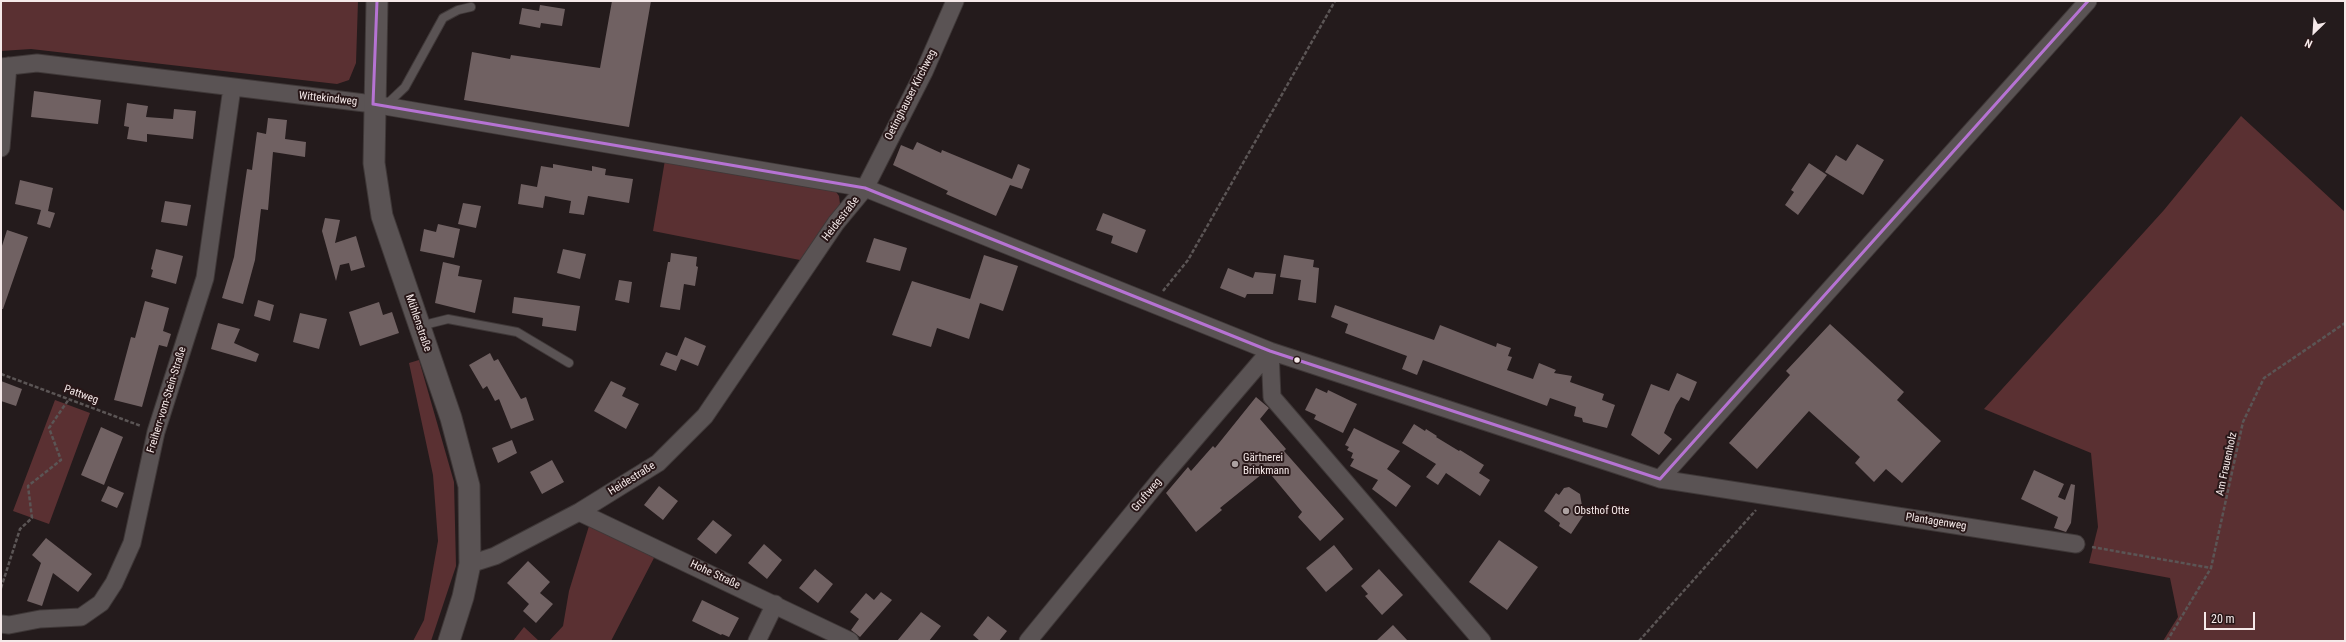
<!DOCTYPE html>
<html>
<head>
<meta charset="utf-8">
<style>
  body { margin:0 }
  #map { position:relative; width:2346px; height:642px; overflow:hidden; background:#241b1c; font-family:"Roboto Condensed",sans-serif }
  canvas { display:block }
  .frame { position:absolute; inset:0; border:2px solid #f5e9e9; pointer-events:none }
  .north { position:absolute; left:2294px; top:12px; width:40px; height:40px; -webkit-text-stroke:3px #281718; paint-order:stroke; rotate:205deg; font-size:11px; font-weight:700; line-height:16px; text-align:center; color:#f5e9e9 }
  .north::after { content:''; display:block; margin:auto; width:14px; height:18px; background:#f5e9e9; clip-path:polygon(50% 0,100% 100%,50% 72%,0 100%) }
  .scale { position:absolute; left:2204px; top:612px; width:51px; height:18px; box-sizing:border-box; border:2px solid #f5e9e9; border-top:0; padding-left:5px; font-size:12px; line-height:14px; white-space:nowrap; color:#f5e9e9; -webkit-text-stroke:3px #281718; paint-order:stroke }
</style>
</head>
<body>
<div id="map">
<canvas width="2346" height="642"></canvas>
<div class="frame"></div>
<div class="north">N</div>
<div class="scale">20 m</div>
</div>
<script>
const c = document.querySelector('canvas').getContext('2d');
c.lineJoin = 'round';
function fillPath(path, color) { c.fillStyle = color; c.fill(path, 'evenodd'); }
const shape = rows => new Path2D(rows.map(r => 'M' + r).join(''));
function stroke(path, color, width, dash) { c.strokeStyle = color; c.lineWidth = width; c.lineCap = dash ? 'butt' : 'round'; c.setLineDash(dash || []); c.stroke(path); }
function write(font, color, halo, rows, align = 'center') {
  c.font = font + ' "Roboto Condensed",sans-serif'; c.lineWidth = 4; c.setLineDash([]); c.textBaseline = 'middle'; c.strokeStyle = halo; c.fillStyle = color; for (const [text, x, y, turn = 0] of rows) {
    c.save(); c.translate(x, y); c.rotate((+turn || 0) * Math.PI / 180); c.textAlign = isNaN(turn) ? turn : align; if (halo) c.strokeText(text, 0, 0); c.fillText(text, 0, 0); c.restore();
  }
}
const green = shape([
  [1,1,358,1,356,63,349,80,337,84,31,49,1,51],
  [2241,116,2345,212,2345,641,2163,641,2178,617,2170,578,2089,563,2098,527,2091,453,1984,409,2164,210],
  [665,160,834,189,839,196,840,204,800,260,653,231],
  [419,360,454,482,456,566,431,641,413,641,424,620,438,541,433,475,409,363],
  [55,400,90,413,49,524,13,511],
  [589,526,655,556,611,641,549,641,563,626,569,591],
  [524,627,539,641,513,641]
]);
const building = shape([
  [612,1,651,1,629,127,464,100,472,52,510,59,511,55,600,68],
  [540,5,565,9,562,26,541,23,540,28,519,24,522,8,539,11],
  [34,91,101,100,98,124,31,117],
  [127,103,148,106,146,117,173,119,174,109,196,111,193,139,147,134,147,142,127,139,129,127,124,126],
  [268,118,287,120,285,139,306,142,305,157,273,152,268,210,261,209,255,260,243,304,222,298,234,257,247,169,252,170,257,132,266,134],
  [917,142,941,153,942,150,1012,179,1018,164,1030,169,1022,189,1010,185,996,216,946,194,948,191,893,165,901,145,913,150],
  [1857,144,1884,160,1863,195,1825,172,1836,155,1846,161],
  [1809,163,1827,175,1798,215,1785,205,1794,192,1791,190],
  [553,164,592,171,592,166,606,169,605,175,633,179,629,203,588,196,584,215,569,213,571,201,545,196,543,208,518,204,521,184,537,187,541,166,553,168],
  [20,180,53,188,48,211,55,213,50,228,37,224,41,210,15,204],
  [165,201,191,205,187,226,161,222],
  [463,203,481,206,476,228,458,224],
  [1103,213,1146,230,1137,253,1111,243,1113,236,1096,230],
  [325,218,340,220,335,243,356,236,365,267,351,271,349,263,340,265,336,281,322,231],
  [438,224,460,229,454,258,420,251,424,229,436,232],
  [7,230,28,237,3,309,1,309,1,249],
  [874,238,907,248,900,271,866,262],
  [156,249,183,256,176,284,151,277,153,270,151,269],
  [563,249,586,254,580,279,557,273],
  [671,253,697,257,696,266,698,267,695,286,684,284,680,310,660,307,668,262,670,262],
  [984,255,1018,266,1003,311,980,303,969,339,937,328,931,347,892,335,912,281,970,299],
  [1284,255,1314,260,1313,267,1319,268,1316,303,1298,300,1301,280,1280,277],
  [443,262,460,266,458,276,482,280,475,313,435,303],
  [1228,268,1253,278,1255,272,1276,274,1273,294,1247,294,1245,298,1220,288],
  [619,280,632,282,629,303,615,300],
  [514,297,580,306,576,331,542,326,543,318,512,313],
  [258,300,274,305,270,321,254,316],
  [145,301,169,308,163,331,171,334,167,347,159,345,142,407,114,400,131,337,135,338],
  [379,302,383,315,392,312,399,333,360,346,349,312],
  [1335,305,1434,340,1440,325,1496,347,1497,343,1511,348,1508,356,1512,357,1507,370,1533,379,1539,363,1556,370,1554,373,1572,376,1570,382,1604,394,1602,400,1615,405,1607,428,1583,422,1582,418,1574,416,1576,407,1550,398,1547,406,1423,360,1417,375,1402,369,1407,356,1345,333,1348,324,1331,317],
  [300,313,327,319,319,349,293,342],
  [218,323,240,329,234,343,259,354,256,362,211,349],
  [1830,324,1904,392,1897,400,1941,441,1902,483,1886,469,1874,482,1855,463,1860,457,1809,411,1757,469,1729,443,1790,375,1786,371],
  [685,337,706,346,698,366,681,359,676,371,660,365,666,352,677,356],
  [490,353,494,361,498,359,521,399,526,397,534,420,511,429,499,399,495,401,487,386,483,389,469,365],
  [1677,373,1697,382,1689,401,1681,397,1676,405,1664,433,1672,439,1659,455,1631,435,1651,384,1669,391],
  [1,381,22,389,16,406,1,401],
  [611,381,626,388,622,396,639,404,626,429,594,411],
  [1316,388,1327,393,1328,390,1357,404,1343,433,1314,419,1316,415,1305,410],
  [1256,397,1269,408,1260,419,1286,449,1284,451,1344,519,1320,541,1298,517,1302,512,1267,470,1220,508,1222,510,1196,532,1166,493,1188,467,1191,471,1213,446,1215,448],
  [1414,424,1425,431,1426,429,1437,436,1436,437,1459,451,1460,450,1484,465,1479,473,1490,480,1480,496,1446,473,1438,485,1426,477,1436,464,1402,443],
  [101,427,123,437,104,485,81,475],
  [1354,428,1400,451,1387,469,1411,486,1396,507,1372,489,1378,480,1350,466,1354,459,1351,458,1353,453,1347,450,1349,447,1345,445],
  [512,440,517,453,498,463,492,448],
  [552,460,564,482,542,494,530,472],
  [2034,470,2064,484,2058,497,2065,500,2071,484,2075,485,2071,523,2066,532,2054,528,2058,517,2021,499],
  [108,486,124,493,117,508,101,501],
  [659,486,678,501,663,520,644,505],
  [1569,487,1580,494,1582,506,1587,510,1571,534,1559,526,1560,523,1544,511,1556,493,1559,495,1564,488],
  [713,520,732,535,716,554,697,539],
  [46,538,92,574,78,592,53,573,42,606,27,601,41,563,32,555],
  [1499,540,1538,567,1507,610,1469,582],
  [764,544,782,560,767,579,748,563],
  [1334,545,1353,569,1326,592,1306,568],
  [528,561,550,582,540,593,553,604,536,623,523,611,529,604,507,583],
  [815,569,833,584,818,603,799,588],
  [1379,569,1403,595,1382,615,1365,596,1368,594,1361,586],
  [881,592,892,600,860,637,851,630,859,619,850,612,866,593,874,600],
  [702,600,739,618,729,637,722,634,721,635,692,621],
  [921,612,941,626,929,641,897,641],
  [988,616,1007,631,999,641,980,641,973,635],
  [1393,625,1408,641,1376,641]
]);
const path = shape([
  [1163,291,1188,260,1335,1],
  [1,374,141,426],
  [2092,547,2211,568],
  [1,588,20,529,32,518,28,486,61,460,49,428,69,399],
  [1639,641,1756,510],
  [2167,641,2211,568,2243,422,2264,378,2345,323]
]);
const service = shape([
  [385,106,405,87,443,18,458,10,471,7],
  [420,326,448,319,517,332,569,363]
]);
const minor = shape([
  [1,67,37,63,373,104,865,188,1270,351,1660,479,2076,544],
  [1,148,8,66],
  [1270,351,1272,397,1482,641],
  [1660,479,2088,1],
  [579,512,850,641],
  [470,564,495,556,579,512,658,463,705,416,836,223,865,188,924,72,955,1],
  [1,624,9,625,40,619,81,617,101,603,114,583,132,543,156,432,205,278,232,88],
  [757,641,775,604],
  [1028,641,1163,476,1270,351]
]);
const tertiary = shape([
  [377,1,374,163,382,216,451,418,469,486,470,564,463,597,449,641]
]);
const bus1 = shape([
  [373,104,865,188,1270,351,1660,479],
  [373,104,377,1],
  [1660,479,2088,1]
]);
const markers = [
  [1297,360,3.5,"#f5e9e9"],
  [1235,464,4,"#aca1a1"],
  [1566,511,4,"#aca1a1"]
];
const streetNames = [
  ["Oetinghauser Kirchweg",911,95,-63],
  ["Wittekindweg",328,99,6],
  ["Heidestraße",841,219,-52],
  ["Mühlenstraße",418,323,71],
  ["Pattweg",81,395,20],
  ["Freiherr-vom-Stein-Straße",167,400,-73],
  ["Am Frauenholz",2227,464,-78],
  ["Heidestraße",632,479,-32],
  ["Gruftweg",1147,495,-50],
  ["Plantagenweg",1936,522,9],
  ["Hohe Straße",715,575,25]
];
const poiNames = [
  ["Gärtnerei",1243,458],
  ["Brinkmann",1243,471],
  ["Obsthof Otte",1574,511]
];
fillPath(green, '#5a3032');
fillPath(building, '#706162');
stroke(service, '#3f3838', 10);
stroke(minor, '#3f3838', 19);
stroke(tertiary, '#3f3838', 23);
stroke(path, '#5b5555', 2.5, [4, 2]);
stroke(service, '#5a5354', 8);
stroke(minor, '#5a5354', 17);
stroke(tertiary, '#5a5354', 21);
stroke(bus1, '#b673d3', 3);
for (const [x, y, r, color] of markers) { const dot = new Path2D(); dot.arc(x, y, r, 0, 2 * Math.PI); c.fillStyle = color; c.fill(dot); stroke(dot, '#281718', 1.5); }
write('11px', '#f5e9e9', '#281718', streetNames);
write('11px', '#f5e9e9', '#281718', poiNames, 'left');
</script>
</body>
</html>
